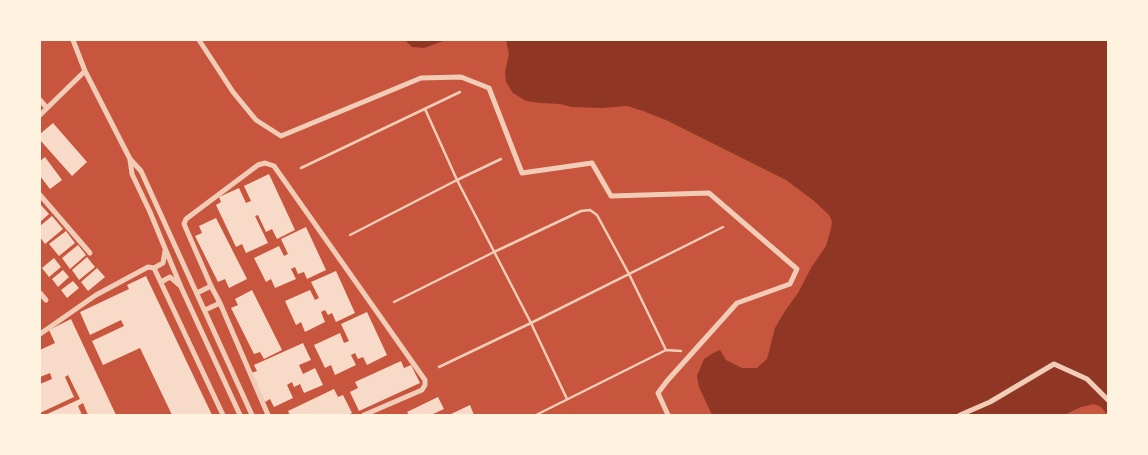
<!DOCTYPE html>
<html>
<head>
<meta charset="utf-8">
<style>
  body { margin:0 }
  #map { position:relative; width:1148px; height:455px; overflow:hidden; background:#c8553d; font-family:"Public Sans",sans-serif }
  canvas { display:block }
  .frame { position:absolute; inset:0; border:41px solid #fff3e0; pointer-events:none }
</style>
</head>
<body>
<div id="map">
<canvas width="1148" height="455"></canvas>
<div class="frame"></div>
</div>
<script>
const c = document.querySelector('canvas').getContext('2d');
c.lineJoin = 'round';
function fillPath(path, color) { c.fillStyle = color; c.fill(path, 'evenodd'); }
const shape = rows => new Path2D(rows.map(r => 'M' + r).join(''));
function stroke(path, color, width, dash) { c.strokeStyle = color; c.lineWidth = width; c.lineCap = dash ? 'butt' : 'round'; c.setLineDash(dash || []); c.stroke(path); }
const water = shape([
  [405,40,446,40,424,48,412,47],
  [506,40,1108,40,1108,415,1101,407,1094,404,1081,407,1064,415,712,415,699,387,697,376,704,359,713,353,720,350,726,360,742,368,757,368,767,359,775,328,785,311,798,293,811,268,826,246,831,229,832,221,829,215,813,200,786,180,666,120,643,111,627,106,602,108,572,107,560,104,541,103,526,101,513,93,506,82,505,72,509,54]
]);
const building = shape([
  [53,123,87,162,72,176,40,140,40,134],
  [45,157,62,180,50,189,40,176,40,161],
  [269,174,295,230,277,239,272,229,266,232,258,215,255,216,268,243,246,253,242,244,236,247,216,205,221,202,219,197,239,188,246,203,251,201,244,186],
  [40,204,49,214,40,222],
  [52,216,63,229,45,244,40,237,40,226],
  [216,218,247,279,229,288,225,279,218,282,195,236,202,233,199,226],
  [306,227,326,270,307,279,304,272,298,274,295,267,291,269,296,279,275,288,271,279,266,282,254,258,279,246,284,256,288,254,281,239],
  [66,231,75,243,59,256,49,244],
  [78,245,86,255,70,269,62,258],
  [87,257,95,267,79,280,72,270],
  [54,258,61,267,49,277,42,268],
  [97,268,105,277,88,291,81,282],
  [63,270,69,277,58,287,52,279],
  [336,271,355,313,336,322,332,313,328,315,325,310,321,312,325,322,305,332,301,322,296,325,285,301,310,290,315,300,319,298,311,282],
  [146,276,212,415,172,415,140,348,103,365,92,341,124,326,121,320,90,335,80,312,129,289,127,285],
  [73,281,79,288,67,298,61,290],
  [252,290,282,350,264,359,260,352,254,354,231,308,238,305,235,299],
  [367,312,387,355,367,365,363,357,358,359,355,353,351,355,356,365,335,375,331,365,325,368,314,345,340,333,344,343,349,341,341,324],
  [71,319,116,415,88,415,83,403,78,406,82,415,45,415,80,399,68,375,65,377,74,397,40,413,40,384,52,379,50,373,40,377,40,350,55,343,49,330],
  [303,343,311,360,299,365,303,374,315,368,323,385,304,393,300,384,294,387,292,382,287,385,293,398,274,407,270,399,265,402,251,373,257,371,254,365],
  [401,361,404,368,411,365,420,383,359,411,350,392,358,388,355,382],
  [334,389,338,397,343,395,352,413,348,415,290,415,288,411],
  [438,397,444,409,431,415,409,415,407,412],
  [470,405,474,415,449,415]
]);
const service = shape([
  [425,109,457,180,531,323,567,399],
  [301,168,460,92],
  [350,235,457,180,501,159],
  [394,302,494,252,581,211,590,210,597,215,629,274,666,350],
  [439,367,531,323,723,227],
  [536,415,666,350,681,351]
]);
const minor = shape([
  [73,40,85,71,130,159,141,171,252,415],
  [199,40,233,92,256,120,281,136,421,78,461,77,489,88,522,173,592,163,611,196,709,193,797,269,790,284,737,303,667,381,658,393,668,415],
  [40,100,47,108],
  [40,115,85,71],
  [130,160,132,174,150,212,181,287,240,415],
  [40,195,90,253],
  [154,268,163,263,165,251],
  [161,282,170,277,179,285],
  [40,293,46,300],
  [197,293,211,286],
  [205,310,220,303],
  [40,334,96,295,148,267,154,268,223,415],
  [268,415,220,303,211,286,184,224,186,219,258,165,265,163,274,166,425,380,425,385,422,390,364,415],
  [960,415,990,402,1054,364,1087,379,1108,400]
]);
fillPath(water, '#8f3625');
fillPath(building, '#f7dbc8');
stroke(service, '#f1ccb7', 2.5);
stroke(minor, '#f1ccb7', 5);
</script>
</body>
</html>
